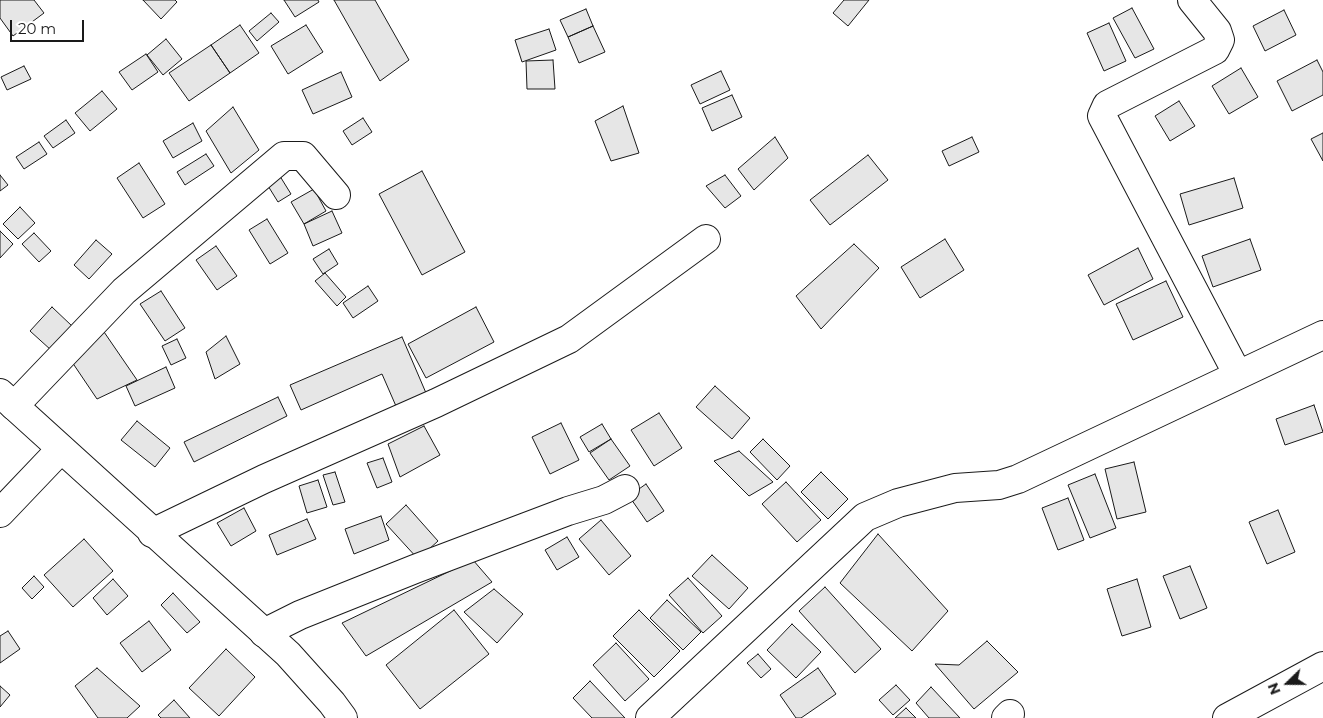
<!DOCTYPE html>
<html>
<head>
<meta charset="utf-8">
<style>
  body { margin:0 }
  #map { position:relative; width:1323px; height:718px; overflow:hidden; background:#fff; font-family:Montserrat,sans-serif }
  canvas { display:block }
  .north { position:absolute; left:1263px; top:658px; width:50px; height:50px; -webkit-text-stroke:4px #fff; paint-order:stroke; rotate:248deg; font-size:14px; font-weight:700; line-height:20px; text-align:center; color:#1a1a1a }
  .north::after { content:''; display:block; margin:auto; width:18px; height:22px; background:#1a1a1a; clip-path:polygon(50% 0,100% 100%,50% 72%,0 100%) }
  .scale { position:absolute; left:10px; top:20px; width:74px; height:22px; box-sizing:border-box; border:2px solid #1a1a1a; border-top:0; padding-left:6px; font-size:15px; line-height:18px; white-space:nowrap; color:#1a1a1a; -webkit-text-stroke:4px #fff; paint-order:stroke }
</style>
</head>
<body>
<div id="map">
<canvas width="1323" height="718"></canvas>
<div class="north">N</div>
<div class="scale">20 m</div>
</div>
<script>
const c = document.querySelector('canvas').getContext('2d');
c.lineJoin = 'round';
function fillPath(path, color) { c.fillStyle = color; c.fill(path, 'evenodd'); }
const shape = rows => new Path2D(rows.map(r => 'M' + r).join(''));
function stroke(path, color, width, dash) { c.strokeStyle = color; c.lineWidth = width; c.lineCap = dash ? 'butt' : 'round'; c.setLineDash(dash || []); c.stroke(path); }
const building = shape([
  [0,0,34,0,44,13,13,36,0,18,0,0],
  [143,0,175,0,177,2,161,19,143,0],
  [284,0,318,0,319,2,295,17,284,0],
  [334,0,375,0,409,60,380,81,334,0],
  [844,0,869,0,848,26,833,13,844,0],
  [1132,8,1154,49,1135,58,1113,18,1132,8],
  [586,9,593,26,568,37,560,20,586,9],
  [1284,10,1296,35,1265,51,1253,26,1284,10],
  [271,13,279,22,257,41,249,31,271,13],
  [1109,23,1126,61,1104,71,1087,33,1109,23],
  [240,25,259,53,230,73,211,45,240,25],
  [306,25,323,52,288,74,271,46,306,25],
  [593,26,605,52,579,63,568,37,593,26],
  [549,29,556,50,522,62,515,40,549,29],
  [166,39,182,59,163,75,147,55,166,39],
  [211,45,230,73,189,101,169,73,211,45],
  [146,54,158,72,132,90,119,72,146,54],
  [553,60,555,89,527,89,526,61,553,60],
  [1317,60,1323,72,1323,95,1292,111,1277,81,1317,60],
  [24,66,31,79,7,90,1,77,24,66],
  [1241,68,1258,97,1229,114,1212,86,1241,68],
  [721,71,730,90,700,104,691,85,721,71],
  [341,72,352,97,313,114,302,90,341,72],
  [102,91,117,109,90,131,75,113,102,91],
  [732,95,742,117,712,131,702,108,732,95],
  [1179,101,1195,126,1170,141,1155,116,1179,101],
  [623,106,639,153,611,161,595,121,623,106],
  [233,107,259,150,231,173,206,131,233,107],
  [363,118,372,132,352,145,343,131,363,118],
  [66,120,75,133,53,148,44,136,66,120],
  [193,123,202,141,173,158,163,141,193,123],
  [1323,133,1323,161,1311,139,1323,133],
  [775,137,788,158,754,190,738,169,775,137],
  [972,137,979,152,949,166,942,151,972,137],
  [39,142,47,154,24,169,16,157,39,142],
  [206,154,214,166,185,185,177,172,206,154],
  [868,155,888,180,830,225,810,200,868,155],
  [139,163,165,204,143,218,117,178,139,163],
  [422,171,465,252,422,275,379,194,422,171],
  [278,173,291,194,278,202,265,181,278,173],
  [0,175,8,185,0,191,0,175],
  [725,175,741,196,725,208,706,186,725,175],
  [1234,178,1243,208,1189,225,1180,194,1234,178],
  [314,189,326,211,304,224,291,202,314,189],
  [20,207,35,223,18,239,3,224,20,207],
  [332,211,342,233,313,246,304,224,332,211],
  [267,219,288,253,270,264,249,230,267,219],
  [0,231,13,244,0,258,0,231],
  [34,233,51,251,39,262,22,244,34,233],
  [945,239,964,270,920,298,901,267,945,239],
  [1250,239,1261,270,1213,287,1202,256,1250,239],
  [96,240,112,254,89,279,74,265,96,240],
  [854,244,879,268,821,329,796,296,854,244],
  [216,246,237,276,217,290,196,260,216,246],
  [1138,248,1153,279,1104,305,1088,275,1138,248],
  [329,249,338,264,323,274,313,259,329,249],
  [325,273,346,297,337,306,315,281,325,273],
  [1166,281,1183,317,1133,340,1116,304,1166,281],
  [368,286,378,301,353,318,343,303,368,286],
  [161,291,185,328,165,341,140,304,161,291],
  [52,307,72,326,51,350,30,331,52,307],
  [476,307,494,342,426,378,408,344,476,307],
  [102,329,137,380,97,399,72,362,102,329],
  [226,336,240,364,215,379,206,352,226,336],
  [402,337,429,400,399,413,382,374,301,410,290,385,402,337],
  [177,339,186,358,171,365,162,346,177,339],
  [166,367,175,388,135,406,126,386,166,367],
  [715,386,750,418,732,439,696,407,715,386],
  [278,397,287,416,194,462,184,442,278,397],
  [1314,405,1323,432,1285,445,1276,419,1314,405],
  [659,413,682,448,654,466,631,430,659,413],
  [137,421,170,448,155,467,121,440,137,421],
  [561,423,579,460,550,474,532,437,561,423],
  [602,424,611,439,589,452,580,437,602,424],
  [424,426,440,455,400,477,388,444,424,426],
  [611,439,630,466,609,480,590,453,611,439],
  [763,439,790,466,777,480,750,452,763,439],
  [739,451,773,482,749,496,714,461,739,451],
  [383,458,392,482,377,488,367,463,383,458],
  [1134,462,1146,512,1117,519,1105,469,1134,462],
  [335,472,345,502,333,505,323,475,335,472],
  [821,472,848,499,828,519,801,492,821,472],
  [1095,474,1116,528,1090,538,1068,485,1095,474],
  [318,480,327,507,307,513,299,486,318,480],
  [786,482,821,520,797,542,762,504,786,482],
  [646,484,664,511,647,522,629,496,646,484],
  [1068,498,1084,540,1058,550,1042,508,1068,498],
  [406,505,438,541,418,559,386,524,406,505],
  [244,508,256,531,231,546,217,523,244,508],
  [1278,510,1295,552,1267,564,1249,522,1278,510],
  [381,516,389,540,354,554,345,529,381,516],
  [307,519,316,539,277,555,269,535,307,519],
  [601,520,631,556,609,575,579,539,601,520],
  [878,534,948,611,912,651,840,583,878,534],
  [567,537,579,557,557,570,545,550,567,537],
  [84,539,113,571,73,607,44,575,84,539],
  [712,555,748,588,729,609,692,576,712,555],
  [473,560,492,582,366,656,342,623,473,560],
  [1190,566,1207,608,1180,619,1163,576,1190,566],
  [34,576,44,587,32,599,22,588,34,576],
  [688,578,722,616,703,633,669,595,688,578],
  [113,579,128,596,107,615,93,598,113,579],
  [1137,579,1151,627,1122,636,1107,589,1137,579],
  [825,587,881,649,855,673,799,611,825,587],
  [494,589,523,614,497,643,464,612,494,589],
  [173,593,200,622,187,633,161,605,173,593],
  [667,600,701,632,683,650,650,618,667,600],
  [454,610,489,654,420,709,386,665,454,610],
  [639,610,680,651,654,677,613,636,639,610],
  [149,621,171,650,142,672,120,643,149,621],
  [792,624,821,652,796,678,767,650,792,624],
  [8,631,20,649,0,663,0,636,8,631],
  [987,641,1018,672,974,709,935,664,959,665,987,641],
  [616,643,649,679,625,701,593,665,616,643],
  [226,649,255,677,219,716,189,688,226,649],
  [758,654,771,669,761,678,747,663,758,654],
  [97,668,140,706,127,718,98,718,75,686,97,668],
  [818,668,836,694,801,718,796,718,780,695,818,668],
  [590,681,625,718,592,718,573,698,590,681],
  [896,685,910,700,893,715,879,700,896,685],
  [0,686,10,695,0,707,0,686],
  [931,687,960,718,929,718,916,703,931,687],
  [174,700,190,718,161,718,158,715,174,700],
  [906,708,916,718,895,718,906,708]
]);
const minor = shape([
  [1192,0,1217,31,1220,40,1215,50,1107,105,1102,116,1238,375],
  [14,406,124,291,284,156,303,156,336,195],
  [0,513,61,449],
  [152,533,264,479,436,403,569,339,706,239],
  [264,633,300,615,415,569,568,511,604,500,625,489],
  [650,718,865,517,898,503,955,488,999,485,1018,479,1323,335],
  [1006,718,1010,714],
  [1227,718,1323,666]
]);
const major = shape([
  [0,393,288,654,332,703,343,718]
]);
fillPath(building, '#e6e6e6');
stroke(building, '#1a1a1a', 1);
stroke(minor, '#1a1a1a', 30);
stroke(major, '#1a1a1a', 30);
stroke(minor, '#fff', 28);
stroke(major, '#fff', 28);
</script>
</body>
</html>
